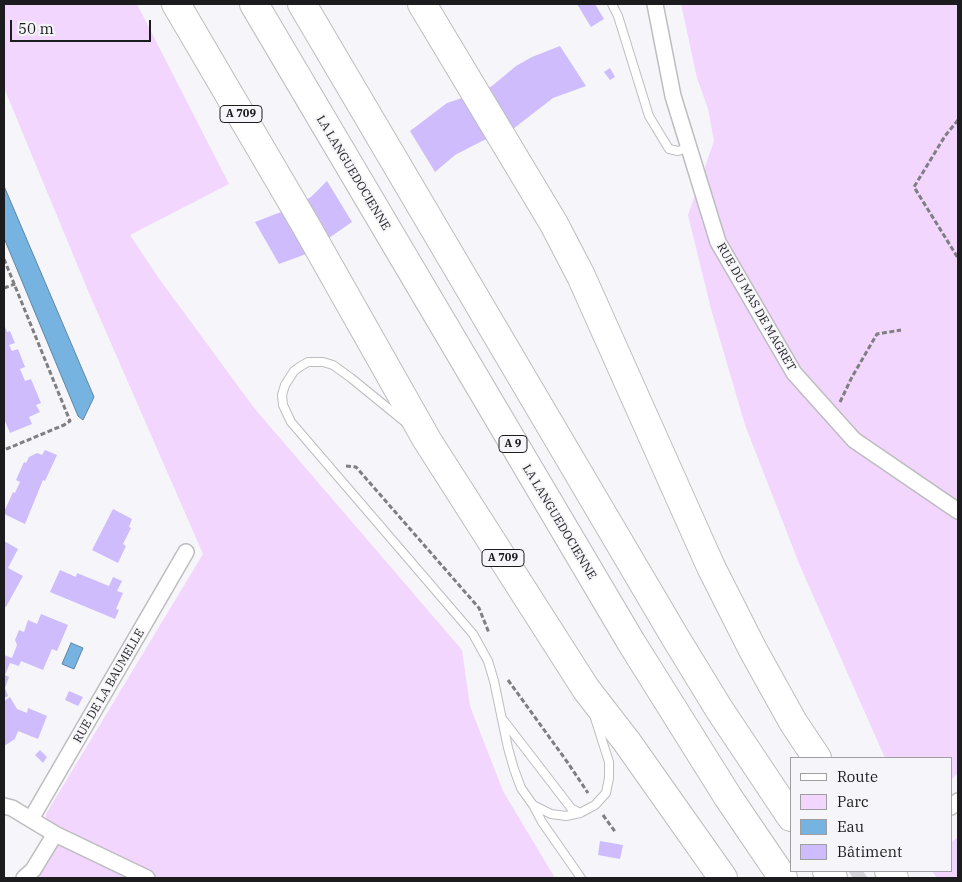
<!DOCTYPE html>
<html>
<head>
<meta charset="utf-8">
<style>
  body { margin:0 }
  #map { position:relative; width:962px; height:882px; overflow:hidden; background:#f6f6fa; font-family:"IBM Plex Serif",serif }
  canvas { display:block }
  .frame { position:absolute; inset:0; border:5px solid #1c1c1e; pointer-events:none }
  .legend { position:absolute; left:790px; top:757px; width:162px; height:115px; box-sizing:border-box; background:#f6f6fa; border:1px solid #9f9fa2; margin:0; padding:6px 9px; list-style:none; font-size:15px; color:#1c1c1e }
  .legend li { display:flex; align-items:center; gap:10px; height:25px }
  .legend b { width:25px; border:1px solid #9f9fa2 }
  .scale { position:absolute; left:10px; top:20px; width:141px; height:22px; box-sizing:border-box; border:2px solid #1c1c1e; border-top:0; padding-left:6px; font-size:15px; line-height:18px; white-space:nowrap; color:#1c1c1e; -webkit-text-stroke:4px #f6f6fa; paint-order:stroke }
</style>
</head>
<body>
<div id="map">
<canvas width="962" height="882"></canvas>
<div class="frame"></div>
<ul class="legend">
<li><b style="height:6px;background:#fff"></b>Route</li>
<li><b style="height:14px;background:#f2d6fe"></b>Parc</li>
<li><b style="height:14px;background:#76b3e0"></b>Eau</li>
<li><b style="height:14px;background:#cebcfd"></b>Bâtiment</li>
</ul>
<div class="scale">50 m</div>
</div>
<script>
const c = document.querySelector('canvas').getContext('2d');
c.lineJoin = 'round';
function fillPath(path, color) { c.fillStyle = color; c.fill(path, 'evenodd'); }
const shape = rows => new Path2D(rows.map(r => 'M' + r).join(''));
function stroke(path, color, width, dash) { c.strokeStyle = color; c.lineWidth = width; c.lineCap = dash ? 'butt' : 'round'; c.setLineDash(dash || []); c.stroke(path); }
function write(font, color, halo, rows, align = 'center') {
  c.font = font + ' "IBM Plex Serif",serif'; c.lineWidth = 4; c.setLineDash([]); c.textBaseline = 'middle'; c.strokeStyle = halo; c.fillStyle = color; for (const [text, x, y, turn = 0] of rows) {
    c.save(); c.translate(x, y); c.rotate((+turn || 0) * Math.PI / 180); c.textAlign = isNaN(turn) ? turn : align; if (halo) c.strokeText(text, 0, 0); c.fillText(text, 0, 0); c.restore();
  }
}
const green = shape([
  [4,4,137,4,229,184,130,235,160,280,255,409,462,650,470,706,503,791,555,878,31,878,45,865,46,814,203,554,89,293,4,88],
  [681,4,958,4,958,773,951,780,951,758,885,758,800,566,745,425,711,309,688,215,714,141,708,109,697,78],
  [958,837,958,878,937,878,932,871,951,871,951,842]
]);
const water = shape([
  [4,186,94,397,83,420,78,416,4,238,4,186],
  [71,643,83,648,74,669,62,664,71,643]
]);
const building = shape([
  [577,4,595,4,604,19,591,27],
  [560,46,586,86,553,98,513,129,482,141,455,155,435,172,410,131,447,103,474,94,492,86,516,66,532,57],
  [610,68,615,77,610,80,604,72],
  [327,181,352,222,306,254,279,264,255,222,294,207,311,197],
  [4,324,7,332,10,331,15,343,9,345,12,351,18,349,25,367,20,369,25,381,31,379,41,403,36,405,40,412,29,417,32,424,10,433,4,419],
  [45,450,57,455,45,481,43,480,25,524,4,514,4,512,13,492,15,493,20,482,16,480,24,462,26,463,29,457,37,453,42,455],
  [113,509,132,519,129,527,131,528,123,544,126,546,118,563,92,550],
  [4,541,18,549,8,568,23,576,6,607,4,606],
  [60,570,76,577,77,573,109,586,113,577,122,581,117,591,123,593,116,609,119,610,115,619,50,592],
  [41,614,68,625,57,651,52,649,43,670,21,661,19,666,10,663,5,675,9,677,5,688,8,696,4,698,4,655,12,658,17,645,15,640,19,630,24,632,28,620,37,624],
  [69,691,83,697,78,706,65,700],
  [10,697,17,709,27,713,28,708,47,716,38,739,18,731,15,739,4,746,4,701],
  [40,750,47,757,43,763,35,755],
  [600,841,623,845,620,859,598,855]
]);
const streetTunnel = shape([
  [853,878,863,871]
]);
const path = shape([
  [958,120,945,136,914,187,958,258],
  [4,259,70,421,64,425,4,450],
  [4,288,15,284],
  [840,402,852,377,877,334,901,330],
  [346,466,356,467,479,608,489,633],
  [508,680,568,763,588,793],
  [603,815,616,833]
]);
const lane = shape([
  [612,4,618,16,649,116,669,149,678,151,688,148],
  [405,422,351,378,333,365,323,362,308,362,301,366,294,371,285,385,282,395,283,405,291,422,473,634,488,661,494,681,508,748,514,769,521,788,533,805,551,814,566,816,580,813,595,805,606,793,609,778,609,762,595,718],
  [504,721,571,808,580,813],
  [533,805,542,822,581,878]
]);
const street = shape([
  [655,4,673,96,718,242,794,373,854,440,958,511],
  [4,806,12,808,55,834,147,878],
  [951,807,958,801],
  [31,819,186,552],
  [24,878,33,870,55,834]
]);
const highway = shape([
  [176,4,305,224,427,440,586,689,627,742,723,878],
  [254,4,631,642,728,797,783,878],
  [302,4,675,637,719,709,791,817],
  [422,4,554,224,581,276,711,567,753,650,793,722,817,758],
  [827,871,833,878],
  [889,871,894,878]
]);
const shields = [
  [241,114,42],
  [513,444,28],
  [503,558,42]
];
const shieldNames = [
  ["A 709",241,114],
  ["A 9",513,444],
  ["A 709",503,558]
];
const streetNames = [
  ["LA LANGUEDOCIENNE",353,173,59],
  ["RUE DU MAS DE MAGRET",756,307,60],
  ["LA LANGUEDOCIENNE",559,522,59],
  ["RUE DE LA BAUMELLE",109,686,-60]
];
fillPath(green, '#f2d6fe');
fillPath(water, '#76b3e0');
stroke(water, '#5b86a6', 1);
fillPath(building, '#cebcfd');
stroke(streetTunnel, '#d5d5d9', 15, [15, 8]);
stroke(lane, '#bdbdc1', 10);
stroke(street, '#bdbdc1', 18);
stroke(highway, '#bdbdc1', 30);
stroke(path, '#7f7f82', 3, [5, 2.5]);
stroke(lane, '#fff', 8);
stroke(street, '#fff', 15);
stroke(highway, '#fff', 28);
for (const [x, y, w] of shields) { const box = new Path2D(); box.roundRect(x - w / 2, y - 8.5, w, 17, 4); c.fillStyle = '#f6f6fa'; c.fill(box); stroke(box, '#1c1c1e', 1); }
write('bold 11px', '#1c1c1e', null, shieldNames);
write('12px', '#1c1c1e', '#f6f6fa', streetNames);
</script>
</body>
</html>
